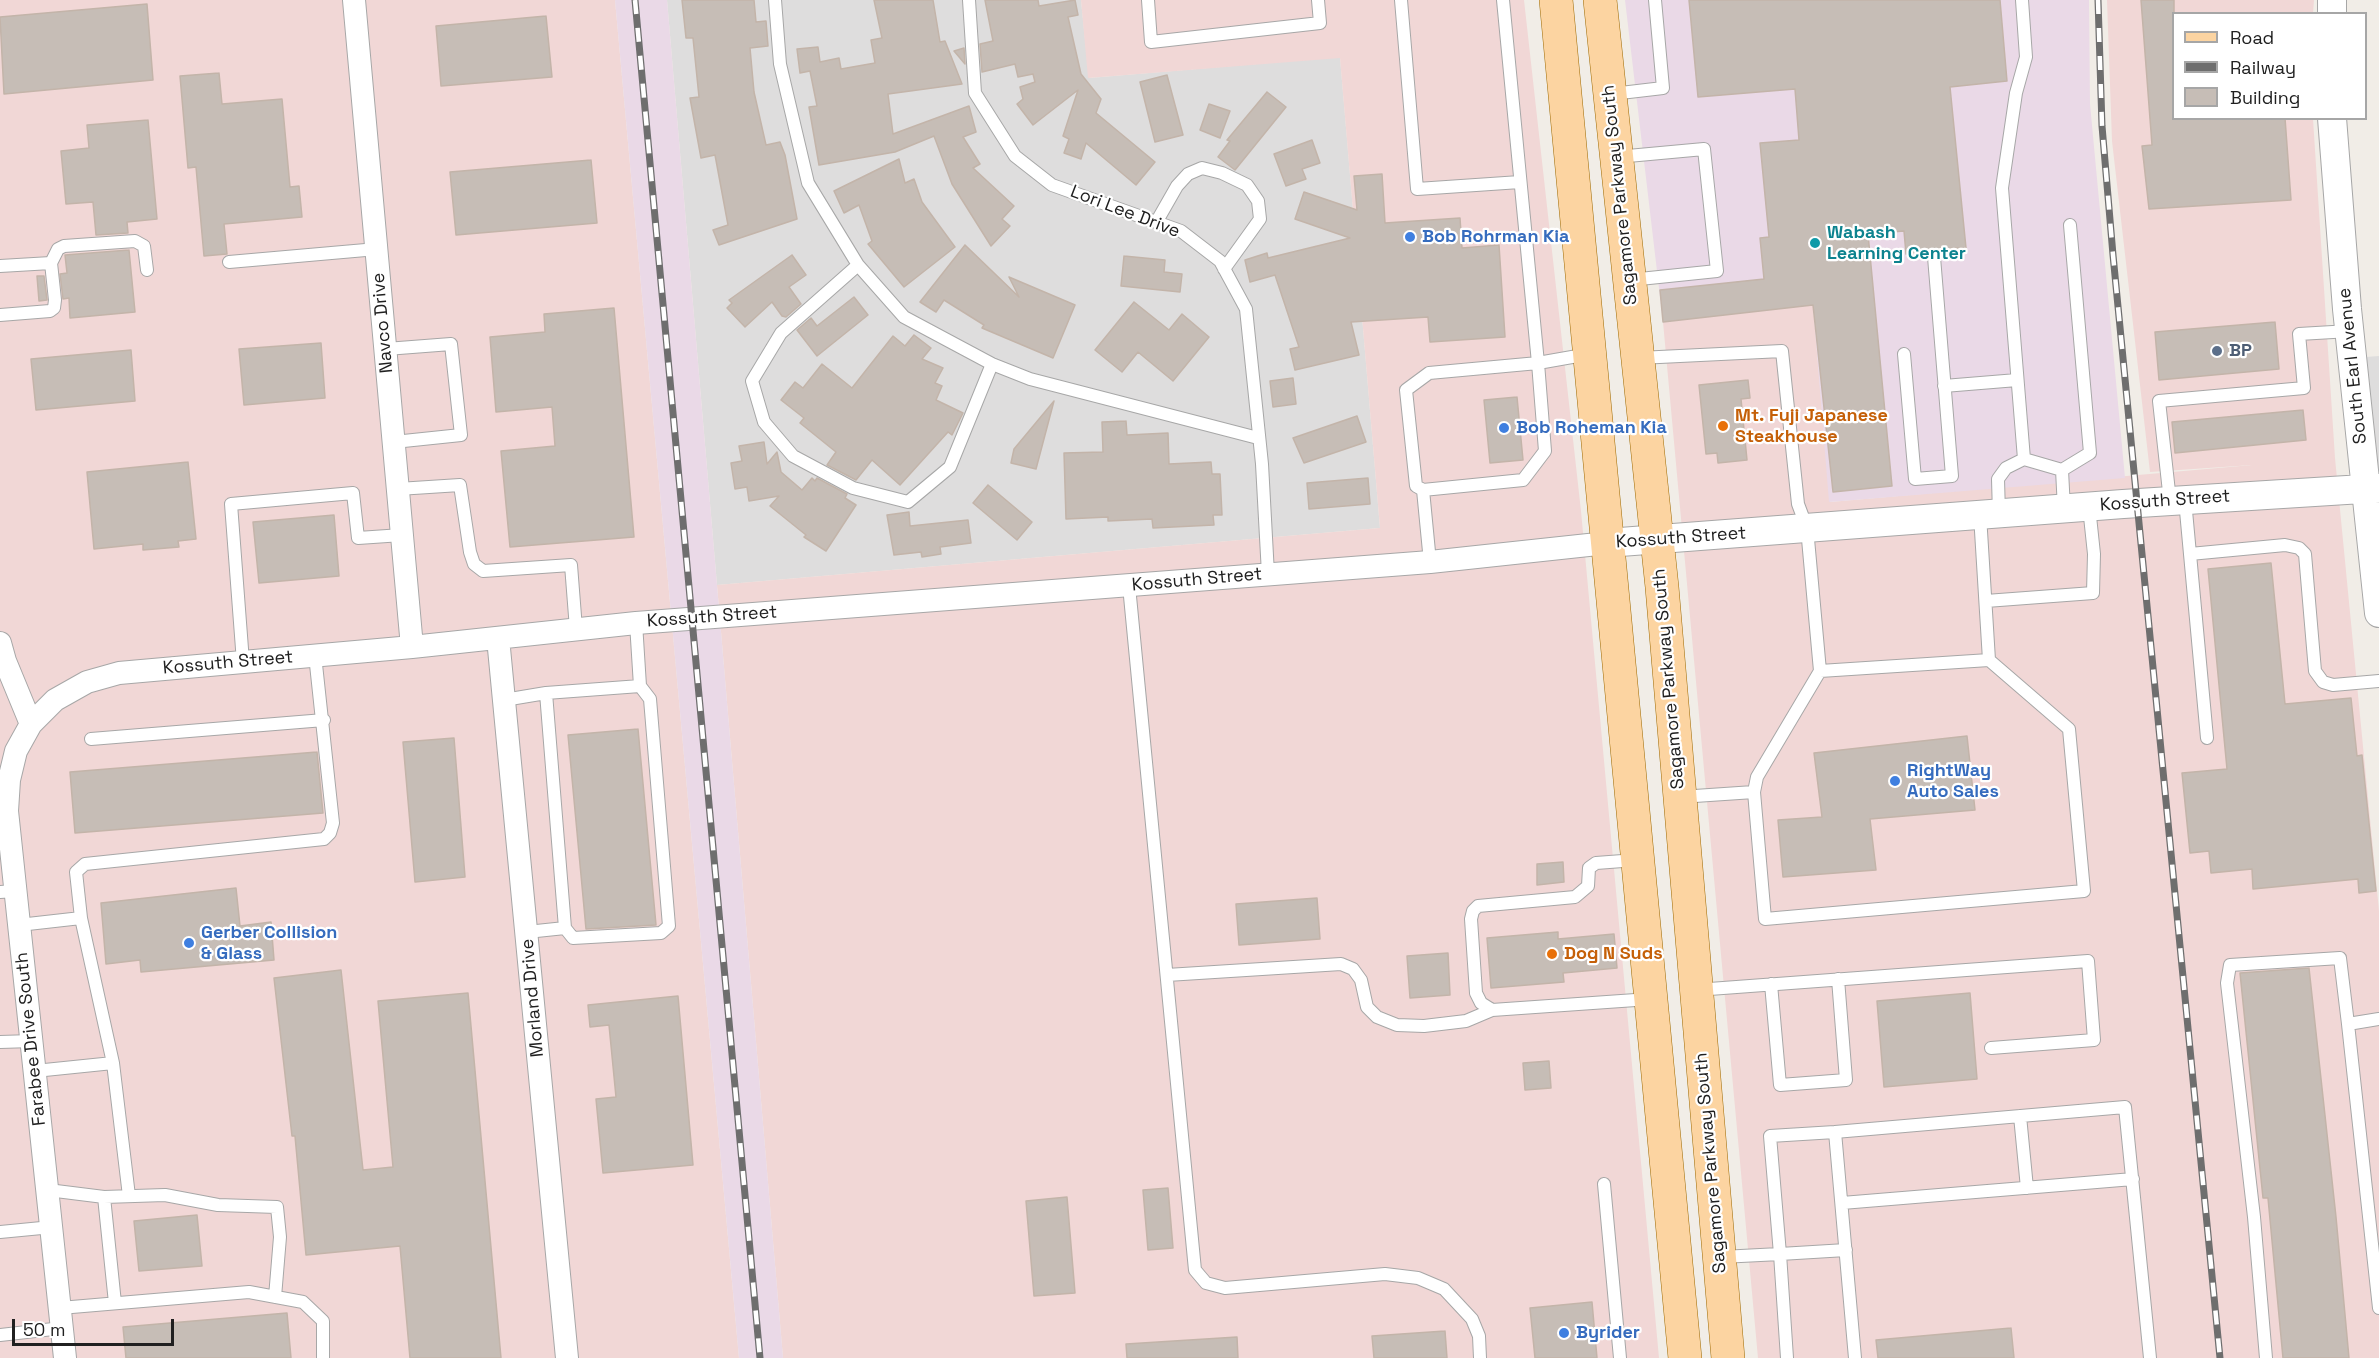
<!DOCTYPE html>
<html>
<head>
<meta charset="utf-8">
<style>
  body { margin:0 }
  #map { position:relative; width:2379px; height:1358px; overflow:hidden; background:#f1ede7; font-family:"Space Grotesk",sans-serif }
  canvas { display:block }
  .legend { position:absolute; left:2172px; top:12px; width:195px; height:108px; box-sizing:border-box; background:#fff; border:2px solid #a6a6a6; margin:0; padding:8px 10px; list-style:none; font-size:18px; color:#202020 }
  .legend li { display:flex; align-items:center; gap:12px; height:30px }
  .legend b { width:30px; border:2px solid #a6a6a6 }
  .scale { position:absolute; left:12px; top:1319px; width:162px; height:27px; box-sizing:border-box; border:3px solid #202020; border-top:0; padding-left:8px; font-size:18px; line-height:21px; white-space:nowrap; color:#202020; -webkit-text-stroke:4px #fff; paint-order:stroke }
</style>
</head>
<body>
<div id="map">
<canvas width="2379" height="1358"></canvas>
<ul class="legend">
<li><b style="height:8px;background:#fcd4a1"></b>Road</li>
<li><b style="height:8px;background:#6e6e6e"></b>Railway</li>
<li><b style="height:16px;background:#c6bdb6"></b>Building</li>
</ul>
<div class="scale">50 m</div>
</div>
<script>
const c = document.querySelector('canvas').getContext('2d');
c.lineJoin = 'round';
function fillPath(path, color) { c.fillStyle = color; c.fill(path, 'evenodd'); }
const shape = rows => new Path2D(rows.map(r => 'M' + r).join(''));
function stroke(path, color, width, dash) { c.strokeStyle = color; c.lineWidth = width; c.lineCap = dash ? 'butt' : 'round'; c.setLineDash(dash || []); c.stroke(path); }
function write(font, color, halo, rows, align = 'center') {
  c.font = font + ' "Space Grotesk",sans-serif'; c.lineWidth = 4.5; c.setLineDash([]); c.textBaseline = 'middle'; c.strokeStyle = halo; c.fillStyle = color; for (const [text, x, y, turn = 0] of rows) {
    c.save(); c.translate(x, y); c.rotate((+turn || 0) * Math.PI / 180); c.textAlign = isNaN(turn) ? turn : align; if (halo) c.strokeText(text, 0, 0); c.fillText(text, 0, 0); c.restore();
  }
}
const residential = shape([
  [667,0,1081,0,1089,78,1340,57,1380,528,717,585],
  [2379,356,2379,488,2352,358]
]);
const commercial = shape([
  [0,0,615,0,739,1358,0,1358],
  [1081,0,1524,0,1581,511,1659,1358,783,1358,717,585,1380,528,1340,58,1088,78],
  [2107,0,2314,0,2313,13,2174,14,2174,118,2313,119,2335,458,2379,911,2379,1358,1758,1358,1663,322,1813,305,1830,502,2252,465,2150,472,2112,141]
]);
const industrial = shape([
  [615,0,667,0,783,1358,739,1358],
  [1625,0,2089,0,2090,104,2125,478,1829,502,1813,305,1663,322]
]);
const building = shape([
  [682,0,754,0,756,22,766,21,768,46,750,48,754,92,766,145,780,142,785,155,797,219,719,245,713,230,728,225,715,155,701,158,690,98,699,97,693,38,686,38,682,0],
  [874,0,933,0,940,42,945,41,962,84,888,94,893,134,969,106,976,132,963,137,980,164,973,168,1014,206,1002,219,1010,226,991,246,952,184,934,136,895,152,819,165,809,107,817,106,810,71,800,73,797,49,818,47,820,62,839,58,841,69,875,63,871,40,882,38,874,0],
  [985,0,1038,0,1039,6,1075,0,1078,15,1068,17,1081,74,1101,99,1096,113,1155,162,1136,185,1086,143,1081,159,1064,153,1069,139,1063,136,1078,90,1033,125,1017,104,1023,99,1020,87,1035,82,1033,74,1018,77,1015,64,982,72,980,44,993,41,985,0],
  [1689,0,2000,0,2007,81,1950,87,1966,248,1933,249,1906,254,1904,231,1868,234,1892,486,1833,492,1813,305,1663,322,1660,290,1764,279,1760,238,1769,237,1760,143,1799,140,1795,89,1698,97,1689,0],
  [2141,0,2174,0,2174,118,2285,118,2291,200,2149,209,2142,146,2152,145,2141,0],
  [147,4,153,80,4,94,0,17,147,4],
  [546,16,552,77,441,86,436,26,546,16],
  [964,48,965,64,954,51,964,48],
  [219,73,222,104,282,99,290,187,299,186,302,217,224,224,227,254,204,256,196,167,188,168,180,76,219,73],
  [1167,75,1183,135,1155,142,1140,82,1167,75],
  [1267,92,1286,107,1235,170,1218,157,1230,141,1227,140,1267,92],
  [1209,104,1230,111,1220,138,1200,130,1209,104],
  [148,120,157,219,127,222,128,233,96,235,93,202,66,204,61,151,89,148,87,125,148,120],
  [1312,140,1320,163,1302,169,1306,179,1286,186,1274,154,1312,140],
  [899,159,905,183,914,179,922,202,955,247,904,287,868,244,872,241,859,205,844,213,834,191,899,159],
  [591,160,597,223,456,235,450,172,591,160],
  [1382,174,1385,223,1460,218,1462,248,1499,245,1505,337,1430,342,1428,317,1351,322,1359,355,1295,370,1290,349,1299,347,1275,275,1250,282,1245,260,1267,253,1268,258,1350,238,1295,219,1304,192,1357,210,1354,176,1382,174],
  [965,245,1019,297,1009,277,1075,305,1053,358,982,328,984,325,944,300,936,312,920,302,965,245],
  [129,250,135,312,70,318,69,298,63,299,60,274,67,273,65,255,129,250],
  [792,255,806,275,789,287,801,304,786,317,782,316,772,302,745,327,727,308,732,303,729,300,792,255],
  [1124,256,1165,260,1164,272,1182,274,1180,292,1121,286,1124,256],
  [37,276,44,276,47,300,39,301,37,276],
  [854,297,868,315,817,356,797,330,811,318,817,326,854,297],
  [1134,302,1169,330,1182,314,1209,337,1173,381,1138,352,1122,372,1095,350,1134,302],
  [614,308,634,537,510,547,501,451,555,446,552,407,496,412,490,337,545,332,544,314,614,308],
  [2275,322,2279,369,2159,380,2155,332,2275,322],
  [914,335,931,348,922,359,943,368,935,383,942,386,936,400,963,413,952,435,948,432,900,485,872,460,856,480,827,465,836,452,800,423,804,418,781,400,795,382,803,388,822,364,852,388,893,336,905,346,914,335],
  [321,343,325,398,244,405,239,349,321,343],
  [131,350,135,401,36,410,31,359,131,350],
  [1293,378,1296,404,1273,407,1270,381,1293,378],
  [1748,380,1750,398,1741,399,1747,460,1718,463,1717,453,1706,454,1699,385,1748,380],
  [1517,397,1523,460,1490,463,1484,400,1517,397],
  [1054,401,1036,469,1011,463,1014,449,1054,401],
  [2303,410,2306,440,2175,453,2172,422,2303,410],
  [1357,416,1366,442,1304,463,1293,438,1357,416],
  [1126,421,1127,435,1168,433,1169,464,1211,462,1212,474,1220,474,1222,515,1213,515,1214,525,1153,528,1152,519,1108,521,1108,517,1066,519,1064,453,1103,452,1102,422,1126,421],
  [764,442,767,464,777,452,781,472,802,490,812,478,815,481,817,478,847,494,845,498,856,505,826,551,804,537,806,535,770,506,779,496,749,501,747,487,735,489,731,463,742,461,739,446,764,442],
  [188,462,196,539,178,541,179,547,143,550,143,544,94,549,87,472,188,462],
  [1368,478,1370,504,1309,509,1307,483,1368,478],
  [988,485,1032,522,1017,540,973,503,988,485],
  [909,512,910,526,968,520,971,543,940,547,941,554,922,557,921,552,894,555,887,515,909,512],
  [334,515,339,576,259,583,253,522,334,515],
  [2271,563,2285,704,2351,698,2357,756,2362,755,2376,891,2359,893,2358,879,2253,889,2252,869,2211,873,2209,851,2190,853,2182,773,2227,769,2208,569,2271,563],
  [638,729,656,925,586,929,568,735,638,729],
  [1967,736,1975,810,1870,819,1876,870,1783,877,1778,820,1822,817,1814,753,1967,736],
  [454,738,465,877,415,882,403,742,454,738],
  [317,752,323,813,75,833,70,772,317,752],
  [1563,862,1564,882,1537,885,1537,864,1563,862],
  [236,888,240,926,271,922,274,960,141,972,140,960,106,964,101,903,236,888],
  [1317,898,1320,939,1239,945,1236,904,1317,898],
  [1558,932,1558,939,1614,934,1617,968,1563,973,1564,982,1491,988,1487,938,1558,932],
  [1448,953,1450,995,1410,998,1407,956,1448,953],
  [2309,968,2336,1217,2349,1358,2283,1358,2268,1198,2263,1198,2240,973,2309,968],
  [341,970,363,1170,393,1167,378,1001,468,993,501,1358,410,1358,400,1246,306,1255,295,1136,292,1136,274,978,341,970],
  [1970,993,1977,1079,1884,1087,1877,1001,1970,993],
  [678,996,693,1165,603,1173,596,1099,616,1097,609,1025,590,1027,588,1005,678,996],
  [1549,1061,1551,1088,1525,1090,1523,1063,1549,1061],
  [1168,1188,1173,1248,1148,1250,1143,1190,1168,1188],
  [1067,1197,1075,1293,1034,1296,1026,1201,1067,1197],
  [197,1215,202,1266,139,1271,134,1221,197,1215],
  [1592,1302,1597,1358,1535,1358,1530,1308,1592,1302],
  [287,1313,291,1358,126,1358,123,1327,287,1313],
  [2011,1328,2014,1358,1878,1358,1876,1340,2011,1328],
  [1445,1331,1447,1358,1374,1358,1372,1336,1445,1331],
  [1237,1337,1238,1358,1127,1358,1126,1344,1237,1337]
]);
const service = shape([
  [775,0,780,64,808,183,858,265,904,317,992,364,1030,379,1258,438],
  [969,0,975,93,1015,156,1052,185,1181,231,1220,261,1246,309,1262,464,1268,574],
  [1148,0,1151,42,1320,23,1318,0],
  [1401,0,1417,189,1520,182],
  [1503,0,1538,363,1589,354],
  [2022,0,2026,57,2016,93,2002,188,2024,459,2062,470],
  [1612,94,1663,88,1655,0],
  [1617,157,1704,149,1717,271,1630,280],
  [1157,221,1177,186,1188,174,1202,168,1222,173,1247,185,1258,201,1260,219,1224,269],
  [229,262,377,249],
  [51,263,58,249,64,246,135,241,144,246,147,270],
  [858,265,781,333,752,381,764,422,793,456,853,488,908,502,950,467,992,364],
  [0,266,51,263,55,300,54,308,50,311,0,315],
  [386,349,451,344,461,435,394,442],
  [1904,354,1915,479,1952,476,1934,257],
  [1639,358,1782,351,1798,504,1807,528,1820,671,1757,777,1754,792],
  [1944,386,2017,380],
  [398,489,460,485,470,552,474,564,483,571,571,565,576,629],
  [1423,490,1416,486,1406,390,1429,373,1538,363,1545,451,1523,480,1423,490,1430,562],
  [2185,500,2207,738],
  [2170,501,2159,401,2304,388,2299,334,2350,331],
  [2064,509,2062,470,2090,453,2070,225],
  [1999,514,1998,479,2006,468,2024,459],
  [2190,554,2285,545,2299,548,2305,554,2315,671,2323,682,2333,685,2379,681],
  [1129,586,1195,1270,1206,1283,1225,1288,1385,1274,1418,1278,1444,1289,1472,1319,1479,1336,1480,1358],
  [1986,601,2093,593,2094,554,2089,507],
  [243,662,231,504,353,493,358,538,402,535],
  [1820,671,1989,660,1980,515],
  [546,693,565,928,573,938,661,933,669,926,650,699,640,686],
  [504,700,546,693,640,686,636,623],
  [91,739,324,720],
  [1680,797,1754,792,1765,919,2084,891,2069,729,1989,660],
  [0,892,15,891],
  [81,918,76,872,85,864,324,839,330,833,333,823,315,655],
  [19,925,81,918,113,1063],
  [527,932,565,928],
  [1167,975,1341,964,1353,969,1361,980,1367,1007,1377,1017,1397,1025,1424,1026,1466,1021,1492,1010,1650,999],
  [1771,984,1780,1085,1846,1080,1838,979],
  [1696,990,2088,961,2094,1040,1991,1048],
  [1492,1010,1481,1003,1476,993,1471,919,1473,911,1478,906,1575,897,1588,886,1589,868,1596,863,1636,860],
  [2348,1024,2379,1308],
  [0,1042,32,1041],
  [35,1071,113,1063,129,1196],
  [2020,1116,2027,1188],
  [1835,1132,2125,1107,2150,1358],
  [1604,1184,1620,1358],
  [48,1190,104,1197,165,1195,218,1205,277,1207,280,1237,275,1297],
  [104,1197,115,1303],
  [1842,1203,2133,1179],
  [0,1232,52,1227],
  [1721,1257,1780,1254,1770,1136,1835,1132,1855,1358],
  [60,1308,249,1292,303,1302,323,1321,323,1358],
  [0,1335,62,1328],
  [1787,1358,1780,1254,1846,1250],
  [2266,1358,2254,1217,2227,983,2230,965,2340,958,2348,1024,2379,1019]
]);
const minor = shape([
  [354,0,412,647],
  [498,638,567,1358],
  [0,643,5,661,31,724],
  [65,1358,7,811,9,780,16,751,31,724,55,700,87,682,119,673,412,647,636,623,1430,562,1607,543]
]);
const tertiary = shape([
  [2332,14,2332,0],
  [2332,118,2347,309,2379,613],
  [1607,543,2123,504,2379,488]
]);
const primary = shape([
  [1556,0,1685,1358],
  [1600,0,1662,587,1728,1358]
]);
const rail = shape([
  [635,0,760,1358],
  [2098,0,2102,126,2113,255,2220,1358]
]);
const markers = [
  [1410,237,6,"#3f7fe0"],
  [1815,243,6,"#0f9aa8"],
  [2217,351,6,"#5c6f8a"],
  [1723,426,6,"#e8710a"],
  [1504,428,6,"#3f7fe0"],
  [1895,781,6,"#3f7fe0"],
  [189,943,6,"#3f7fe0"],
  [1552,954,6,"#e8710a"],
  [1564,1333,6,"#3f7fe0"]
];
const streetNames = [
  ["Sagamore Parkway South",1620,195,-96],
  ["Lori Lee Drive",1125,212,21],
  ["Navco Drive",383,323,-95],
  ["South Earl Avenue",2353,366,-96],
  ["Kossuth Street",2165,501,-4],
  ["Kossuth Street",1681,538,-4],
  ["Kossuth Street",1197,580,-5],
  ["Kossuth Street",712,617,-4],
  ["Kossuth Street",228,663,-5],
  ["Sagamore Parkway South",1669,679,-95],
  ["Morland Drive",533,998,-95],
  ["Farabee Drive South",31,1039,-96],
  ["Sagamore Parkway South",1711,1163,-95]
];
const cultureNames = [
  ["Wabash",1827,233],
  ["Learning Center",1827,254]
];
const shopNames = [
  ["Bob Rohrman Kia",1422,237],
  ["Bob Roheman Kia",1516,428],
  ["RightWay",1907,771],
  ["Auto Sales",1907,792],
  ["Gerber Collision",201,933],
  ["& Glass",201,954],
  ["Byrider",1576,1333]
];
const serviceNames = [
  ["BP",2229,351]
];
const foodNames = [
  ["Mt. Fuji Japanese",1735,416],
  ["Steakhouse",1735,437],
  ["Dog N Suds",1564,954]
];
fillPath(residential, '#dedddd');
fillPath(commercial, '#f1d7d6');
fillPath(industrial, '#ead9e7');
fillPath(building, '#c6bdb6');
stroke(building, '#c3b4a9', 1.5);
stroke(service, '#a7a7a7', 14);
stroke(minor, '#a7a7a7', 24);
stroke(tertiary, '#a7a7a7', 30);
stroke(primary, '#9d6900', 34);
stroke(service, '#fff', 12);
stroke(minor, '#fff', 22);
stroke(tertiary, '#fff', 28);
stroke(primary, '#fcd4a1', 33);
stroke(rail, '#6e6e6e', 7);
stroke(rail, '#fff', 4.5, [14]);
for (const [x, y, r, color] of markers) { const dot = new Path2D(); dot.arc(x, y, r, 0, 2 * Math.PI); c.fillStyle = color; c.fill(dot); stroke(dot, '#fff', 2); }
write('18px', '#202020', '#fff', streetNames);
write('bold 18px', '#0d838f', '#fff', cultureNames, 'left');
write('bold 18px', '#366cbe', '#fff', shopNames, 'left');
write('bold 18px', '#4e5e75', '#fff', serviceNames, 'left');
write('bold 18px', '#c56008', '#fff', foodNames, 'left');
</script>
</body>
</html>
